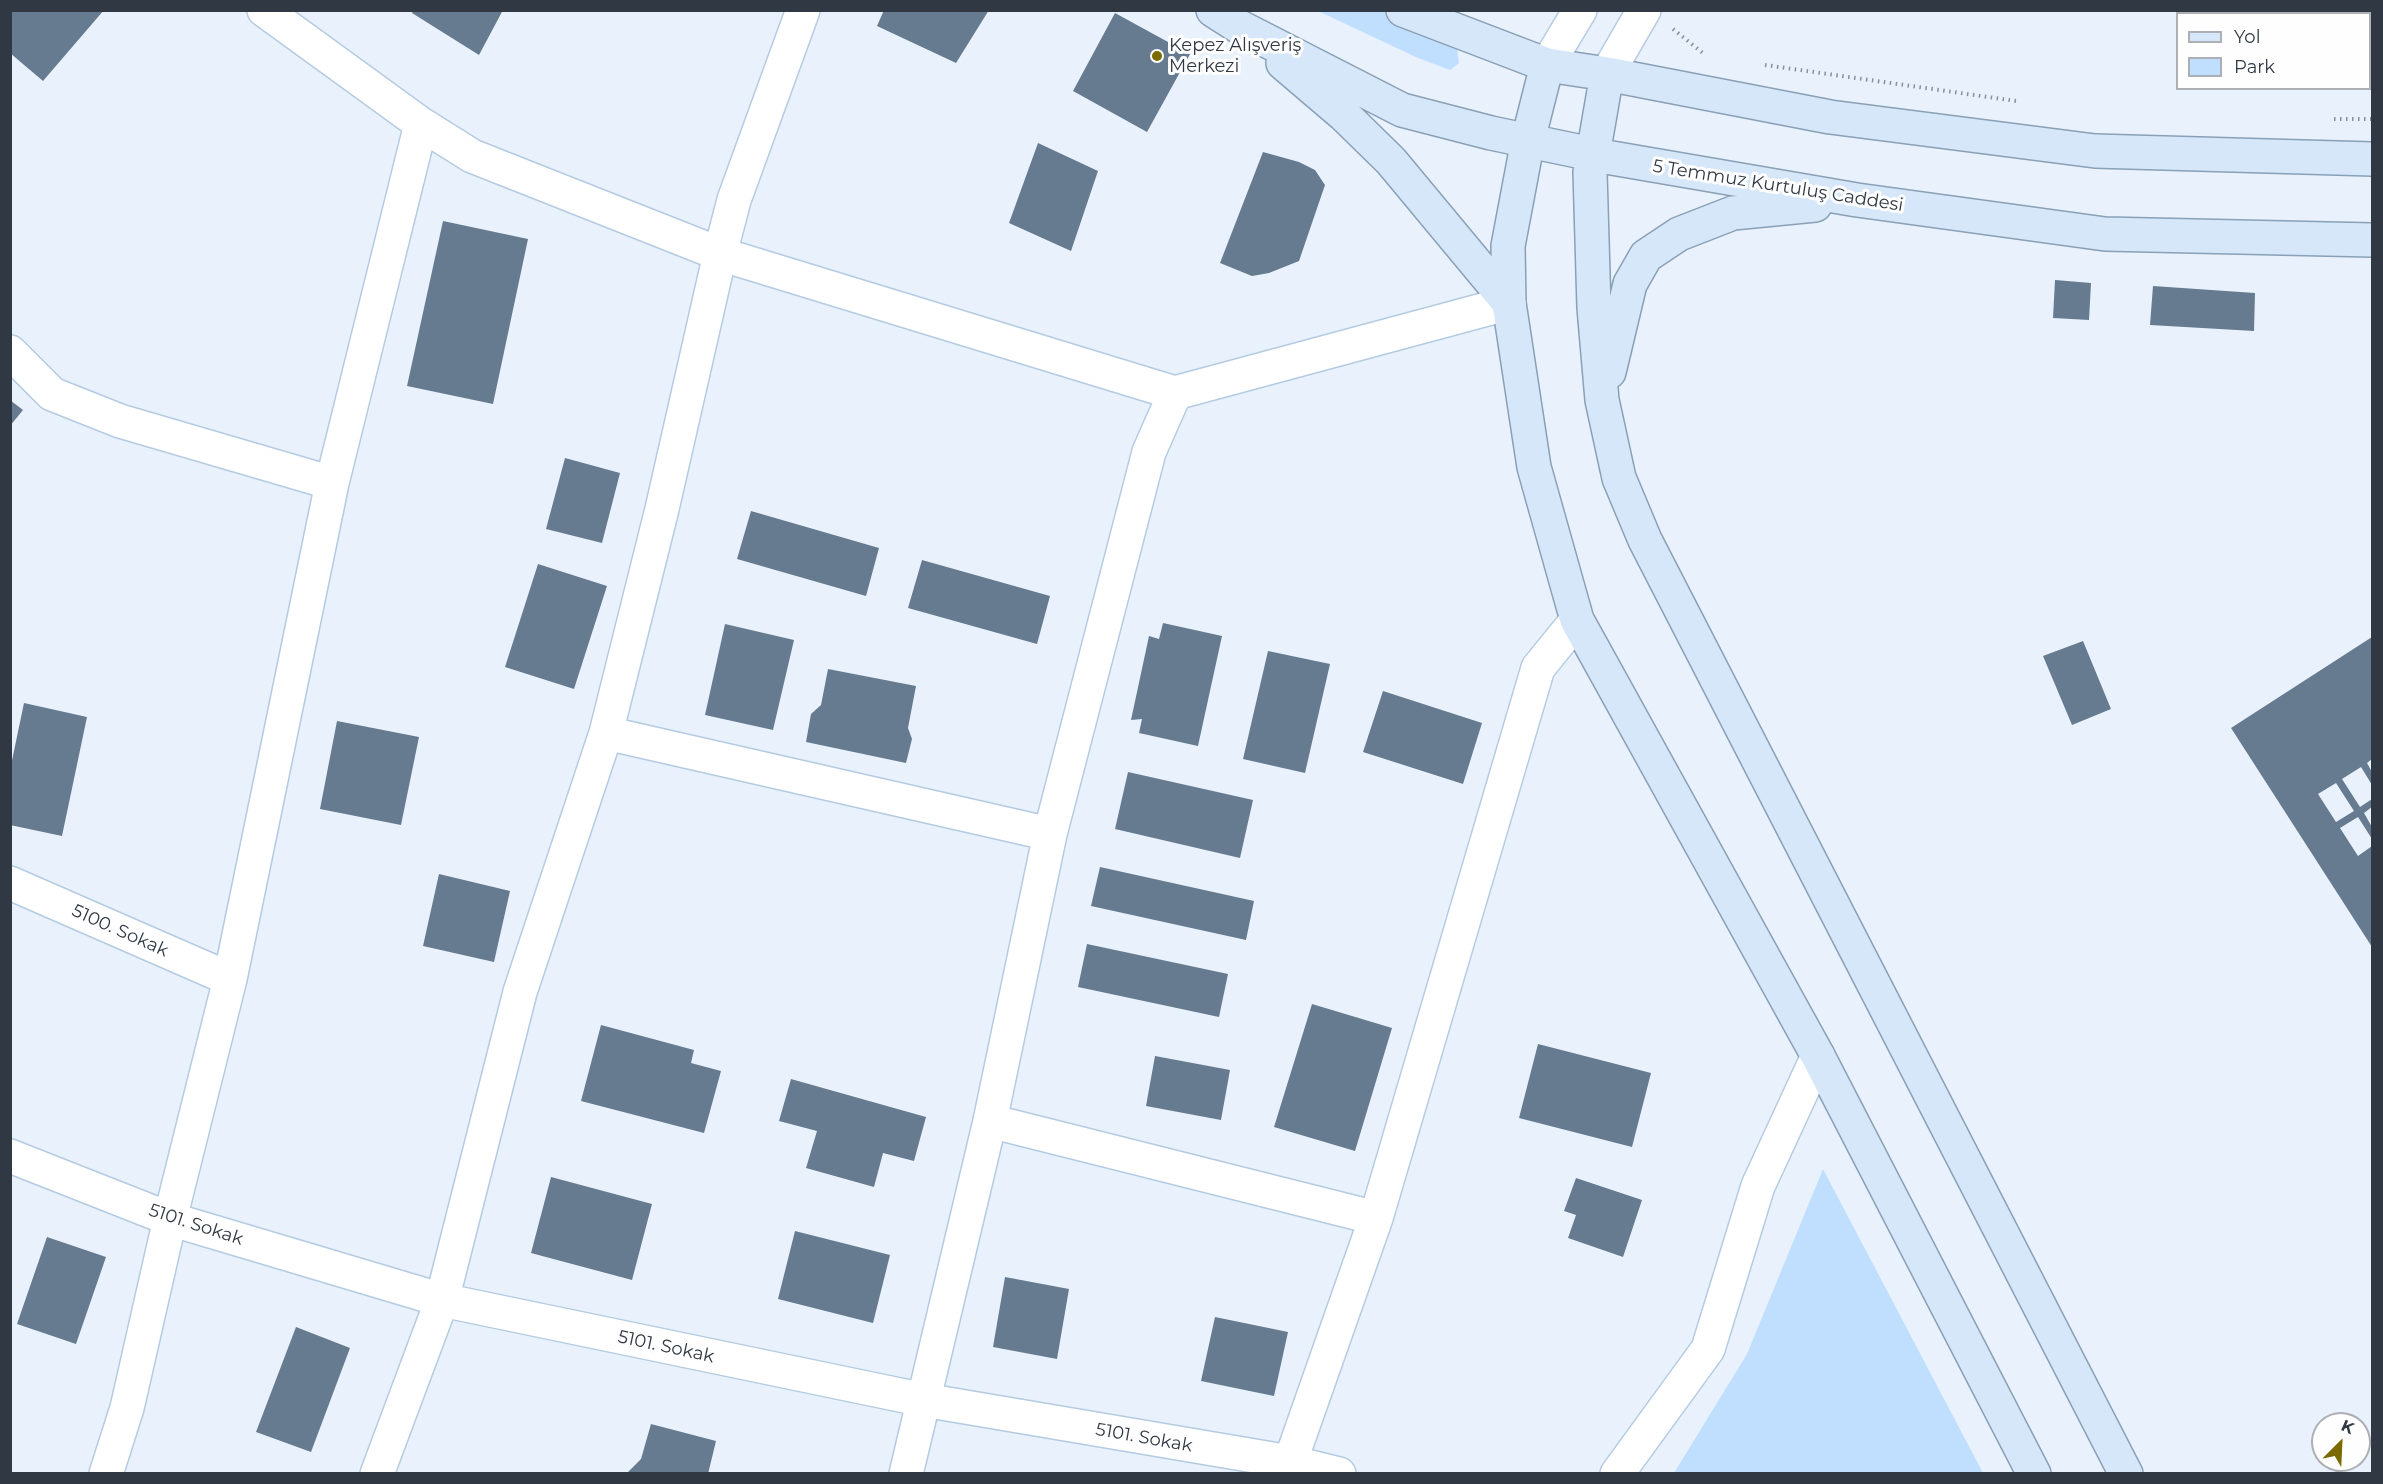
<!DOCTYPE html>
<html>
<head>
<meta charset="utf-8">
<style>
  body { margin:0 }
  #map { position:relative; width:2383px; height:1484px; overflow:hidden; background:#e9f2fc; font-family:Montserrat,sans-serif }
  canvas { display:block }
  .frame { position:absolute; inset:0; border:12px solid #303943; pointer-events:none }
  .legend { position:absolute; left:2176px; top:12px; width:195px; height:78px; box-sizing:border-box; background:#fefefe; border:2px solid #acafb3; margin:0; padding:8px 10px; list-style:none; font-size:18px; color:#303943 }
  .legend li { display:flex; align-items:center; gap:12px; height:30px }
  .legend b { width:30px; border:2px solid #acafb3 }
  .north { position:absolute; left:2311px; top:1412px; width:60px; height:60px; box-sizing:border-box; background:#fefefe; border:2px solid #acafb3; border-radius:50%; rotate:24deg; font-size:16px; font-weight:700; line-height:24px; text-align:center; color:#303943 }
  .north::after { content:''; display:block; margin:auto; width:21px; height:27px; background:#7b6a02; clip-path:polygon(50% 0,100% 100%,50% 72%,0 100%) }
</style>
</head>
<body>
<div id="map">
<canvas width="2383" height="1484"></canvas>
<div class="frame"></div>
<ul class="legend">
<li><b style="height:8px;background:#d5e7f9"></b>Yol</li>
<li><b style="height:16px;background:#c0dffe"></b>Park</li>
</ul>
<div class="north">K</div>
</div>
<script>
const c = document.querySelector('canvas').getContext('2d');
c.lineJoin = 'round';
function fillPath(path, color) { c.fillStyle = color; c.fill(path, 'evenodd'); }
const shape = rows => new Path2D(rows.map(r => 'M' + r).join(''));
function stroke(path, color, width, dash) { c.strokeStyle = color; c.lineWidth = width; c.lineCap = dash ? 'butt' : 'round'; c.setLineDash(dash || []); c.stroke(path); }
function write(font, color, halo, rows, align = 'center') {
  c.font = font + ' Montserrat,sans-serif'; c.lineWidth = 6; c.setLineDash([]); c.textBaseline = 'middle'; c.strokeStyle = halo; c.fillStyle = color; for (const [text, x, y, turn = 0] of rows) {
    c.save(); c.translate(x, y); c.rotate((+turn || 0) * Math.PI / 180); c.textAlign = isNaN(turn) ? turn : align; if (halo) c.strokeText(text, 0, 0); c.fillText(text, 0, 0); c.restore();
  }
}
const green = shape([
  [1318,11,1412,11,1457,48,1459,63,1450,70,1418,58],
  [1823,1169,1983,1473,1674,1473,1747,1354]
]);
const building = shape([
  [10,10,104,10,43,81,10,53],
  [413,10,503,10,479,55,412,13],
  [884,10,989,10,956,63,877,26],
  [1115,13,1190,54,1147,132,1073,91],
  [1038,143,1098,171,1071,251,1009,223],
  [1263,152,1299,162,1315,170,1325,185,1299,261,1269,273,1252,276,1220,263],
  [443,221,528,239,493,404,407,386],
  [2055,280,2091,283,2089,320,2053,318],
  [2153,286,2255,293,2254,331,2150,325],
  [10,400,23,410,10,426],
  [565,458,620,473,602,543,546,529],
  [751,511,879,548,866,596,737,559],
  [922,560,1050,596,1037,644,908,608],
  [538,564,607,586,574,689,505,667],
  [1163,623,1222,636,1198,746,1139,733,1142,719,1131,720,1149,636,1159,639],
  [725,624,794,640,773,730,705,715],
  [2372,637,2372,759,2367,763,2372,772,2372,785,2361,767,2342,779,2360,807,2372,799,2372,807,2364,813,2372,827,2372,839,2358,817,2340,828,2358,856,2372,846,2372,947,2231,728],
  [2336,783,2354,811,2336,822,2318,794],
  [2083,641,2111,709,2072,725,2043,656],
  [1268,651,1330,664,1305,773,1243,759],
  [828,669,916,686,908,728,912,739,906,763,806,742,811,714,821,705],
  [1383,691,1482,723,1463,784,1363,752],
  [24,703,87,717,62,836,10,825,10,770],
  [337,721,419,737,401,825,320,809],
  [1128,772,1253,800,1240,858,1115,829],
  [1100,867,1254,901,1246,940,1091,906],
  [439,874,510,891,494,962,423,946],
  [1087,944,1228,974,1219,1017,1078,987],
  [1312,1004,1392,1028,1355,1151,1274,1127],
  [601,1025,694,1050,691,1063,721,1071,704,1133,581,1101],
  [1538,1044,1651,1073,1632,1147,1519,1118],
  [1155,1056,1230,1070,1221,1120,1146,1106],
  [791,1079,926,1117,914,1161,883,1153,874,1187,806,1168,817,1131,779,1121],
  [551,1177,652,1204,632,1280,531,1253],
  [1576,1178,1642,1200,1623,1257,1568,1238,1576,1215,1564,1211],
  [795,1231,890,1255,873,1323,778,1299],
  [47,1237,106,1257,76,1344,17,1324],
  [1005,1277,1069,1289,1057,1359,993,1347],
  [1215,1317,1288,1332,1274,1396,1201,1381],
  [296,1327,350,1348,311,1452,256,1432],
  [651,1424,716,1441,708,1474,626,1474,641,1459]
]);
const path = shape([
  [1673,29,1704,54],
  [1765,65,2016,101],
  [2334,119,2372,119]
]);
const minor = shape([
  [264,10,421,124,472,156,720,254,1175,393,1509,303],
  [1547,65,1580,10],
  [1607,74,1644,10],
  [10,352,52,394,120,421,332,483],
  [606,733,1050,834],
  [10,883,230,979],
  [990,1121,1376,1218],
  [10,1156,170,1219,442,1300,924,1400,1290,1462,1339,1474],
  [106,1474,127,1408,170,1219,230,979,332,483,421,124],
  [377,1474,442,1300,520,992,606,733,662,509,720,254,734,200,803,10],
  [906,1474,990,1121,1050,834,1149,452,1175,393],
  [1286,1474,1376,1218,1538,668,1577,620],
  [1617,1474,1708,1349,1758,1186,1818,1056]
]);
const major = shape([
  [1213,10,1238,26,1402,110,1491,133,1606,157,1857,200,2105,234,2372,240],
  [1403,10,1547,65,1607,74,1830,117,2095,151,2372,159],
  [1283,63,1344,115,1391,161,1509,303],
  [1547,65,1528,140,1508,246,1509,303,1534,467,1577,620,1818,1056,2034,1474],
  [1607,74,1590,172,1594,308,1602,400,1619,478,1645,540,2126,1474],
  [1609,372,1630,284,1646,256,1679,234,1733,213,1815,205]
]);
const markers = [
  [1157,56,6,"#7b6a02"]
];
const poiNames = [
  ["Kepez Alışveriş",1169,46],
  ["Merkezi",1169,67]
];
const streetNames = [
  ["5 Temmuz Kurtuluş Caddesi",1778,186,9],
  ["5100. Sokak",120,931,24],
  ["5101. Sokak",196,1225,18],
  ["5101. Sokak",666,1347,12],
  ["5101. Sokak",1144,1438,10]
];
fillPath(green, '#c0dffe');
fillPath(building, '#667b90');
stroke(minor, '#b4cbe2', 36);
stroke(major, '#89a0b7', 36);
stroke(path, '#87909a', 4, [1.5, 4.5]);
stroke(minor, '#fff', 33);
stroke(major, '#d5e7f9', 33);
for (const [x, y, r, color] of markers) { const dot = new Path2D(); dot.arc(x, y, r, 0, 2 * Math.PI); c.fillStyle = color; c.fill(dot); stroke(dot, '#fefefe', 2); }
write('18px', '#303943', '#fefefe', poiNames, 'left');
write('18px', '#303943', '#fefefe', streetNames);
</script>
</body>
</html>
